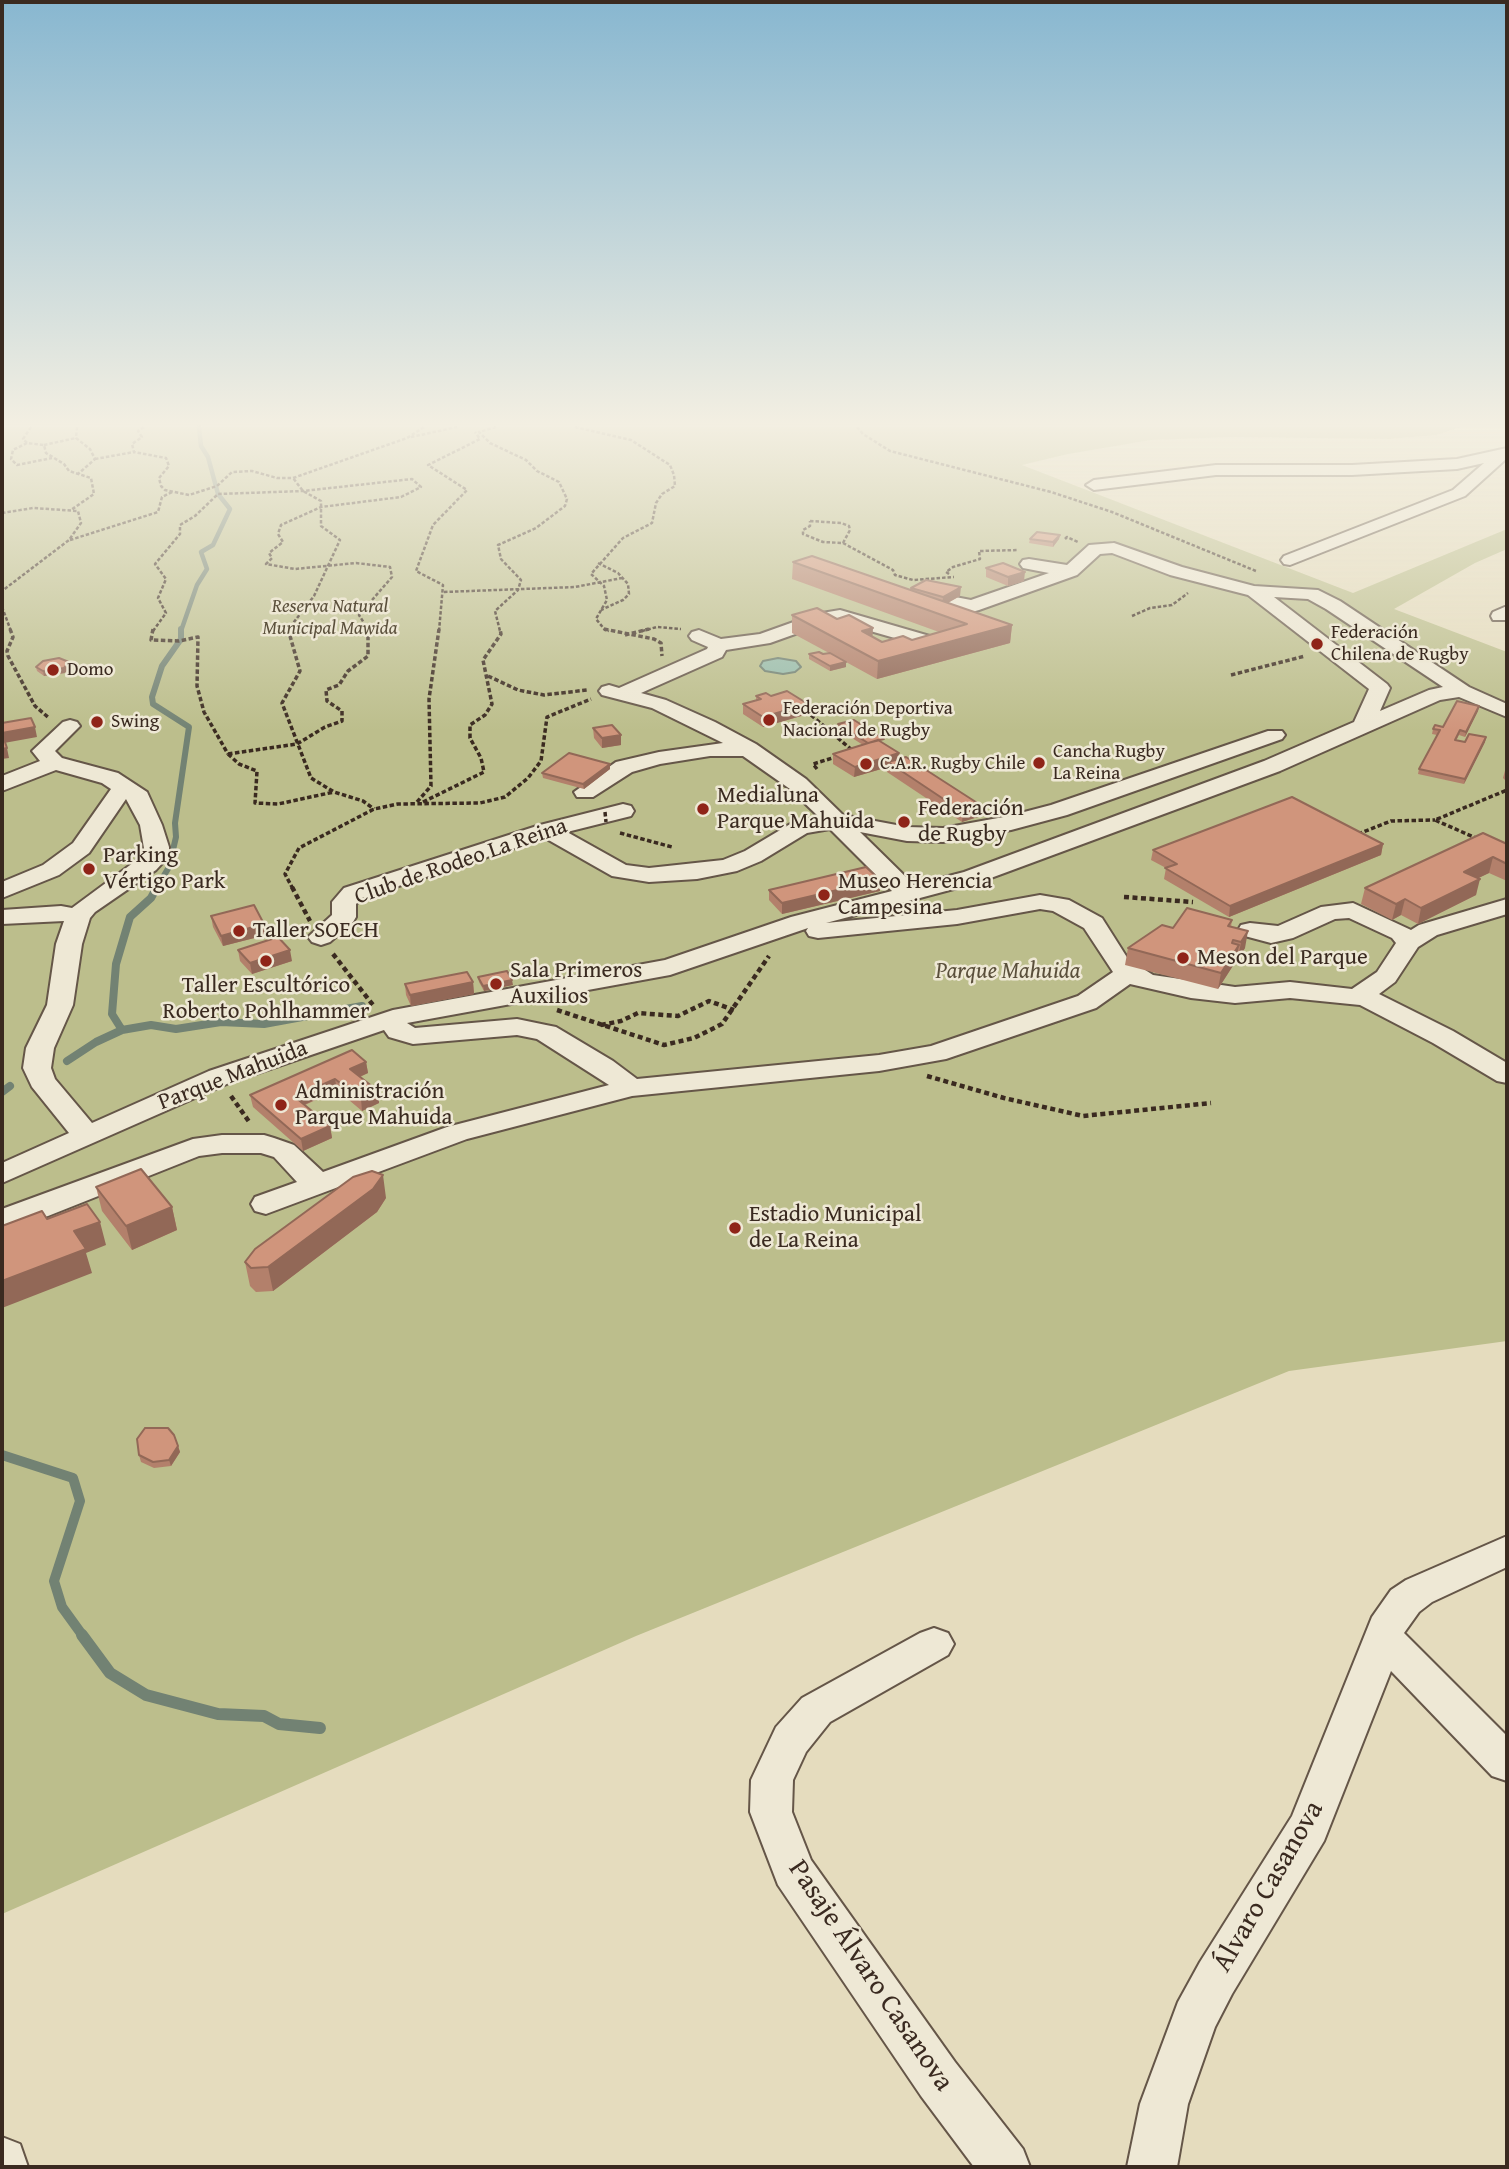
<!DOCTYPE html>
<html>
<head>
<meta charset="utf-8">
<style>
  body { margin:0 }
  #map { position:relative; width:1509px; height:2169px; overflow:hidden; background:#e5dcbe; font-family:"Gentium Book Plus",serif }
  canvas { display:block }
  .frame { position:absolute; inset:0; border:4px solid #3a2a20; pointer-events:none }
</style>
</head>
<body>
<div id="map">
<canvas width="1509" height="2169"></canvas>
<div class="frame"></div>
</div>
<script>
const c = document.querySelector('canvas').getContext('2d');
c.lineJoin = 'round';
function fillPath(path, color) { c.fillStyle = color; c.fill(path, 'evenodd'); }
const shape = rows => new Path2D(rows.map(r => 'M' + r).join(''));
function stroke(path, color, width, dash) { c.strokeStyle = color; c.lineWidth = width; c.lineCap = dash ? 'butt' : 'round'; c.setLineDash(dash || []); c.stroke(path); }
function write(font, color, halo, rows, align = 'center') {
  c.font = font + ' "Gentium Book Plus",serif'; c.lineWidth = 5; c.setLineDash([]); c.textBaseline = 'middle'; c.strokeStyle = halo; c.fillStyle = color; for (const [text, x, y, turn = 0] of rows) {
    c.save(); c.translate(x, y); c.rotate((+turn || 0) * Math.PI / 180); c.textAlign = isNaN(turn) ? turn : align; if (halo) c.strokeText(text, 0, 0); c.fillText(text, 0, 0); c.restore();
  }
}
const green = shape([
  [2,427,1460,427,1437,435,1390,439,1232,437,1151,440,1068,454,1022,465,1353,593,1507,529,1507,549,1475,563,1394,609,1507,652,1507,1341,1289,1371,636,1636,2,1914]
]);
const water = shape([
  [778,658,796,661,801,667,795,672,783,674,765,671,760,666,763,661,778,658]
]);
const streamFar4 = shape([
  [181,631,197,585,207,569,201,552,213,545,230,509,218,494,208,457,201,446,199,427]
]);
const streamFar3 = shape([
  [156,889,169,867,176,837,175,823,189,727,153,704,152,697,162,666,181,639,181,629]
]);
const streamFar2 = shape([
  [122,1030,112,1014,116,964,130,917,151,898,157,887],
  [67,1061,96,1042,122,1030,151,1025,176,1029,221,1022,264,1024,362,1006],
  [2,1092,10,1086]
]);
const streamFar1 = shape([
  [2,1455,73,1478,80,1501,54,1581,62,1607,83,1636]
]);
const stream = shape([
  [82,1635,110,1673,146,1695,218,1714,264,1716,279,1724,320,1728]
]);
const pathFar2 = shape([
  [31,427,23,439,27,443,44,445,46,453,64,464,69,471,91,478,94,494,71,510],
  [77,427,76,438,90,449,95,459,78,474],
  [144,427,138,431,142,437,132,444,134,452,166,458,169,466,159,478,161,486,165,490,189,495,217,486,232,472,252,471,277,478,293,478,407,438,424,427],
  [496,427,479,432,490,443,526,460,537,471,559,482,567,499,565,506,536,528,498,545,501,559,521,580,518,590,495,611,500,631],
  [575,427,631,440,670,465,674,475,675,486,662,494,656,503,652,523,623,538,591,574,604,586,607,600,596,619,605,630,609,631],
  [857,427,863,434,890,451,1051,492,1112,512,1256,571],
  [411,437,457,427],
  [27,443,13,450,11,459,17,465,52,458],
  [44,445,76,438],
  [95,459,134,452],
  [2,513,33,508,78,511,81,523,69,540,2,591],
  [810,521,841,523,849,526,850,530,843,543,823,542,803,534,803,530,810,526,810,521],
  [1065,539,1067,537,1078,542],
  [70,540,158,512,162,497,172,492],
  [843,543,893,570,895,575,913,580,954,577],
  [598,563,618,573,628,584,629,594,623,600,601,610],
  [949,574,946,572,953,567,980,559,979,551,1018,550],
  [444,592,575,587,622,578],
  [2,607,11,631],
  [1132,616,1150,608,1172,605,1188,593],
  [153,631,166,613,158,598,166,579,155,564,180,534,180,525,195,516,218,494,303,491,412,479,421,487,401,497,321,507,281,525,278,534,283,542,269,553,272,558,266,564,295,569,356,563,390,567,392,577,359,615,369,631],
  [287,631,314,596,340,540,321,526,321,501,303,491,293,478],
  [439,631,443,585,416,571,433,525,467,490,428,465,480,439,475,432],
  [642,631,657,627,681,629]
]);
const pathFar1 = shape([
  [10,629,13,637,7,651,8,656,35,706,49,718],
  [153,629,151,640,179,641,198,637,197,686,204,712,228,754],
  [288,629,300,671,282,703,311,778,334,792,363,801,374,809],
  [604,629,654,639,661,643,662,656],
  [625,635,649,629],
  [1231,675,1305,656],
  [488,676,518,690,544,695,587,690],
  [811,715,853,751],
  [228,754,239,764,257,771,255,803,278,804,334,792],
  [228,754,297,744,325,727,342,721,342,711,327,701,326,690,339,685,348,671,368,656,368,629],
  [817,769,813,764,839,756],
  [417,802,431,786,429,699,439,629],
  [423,802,484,772,481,758,470,738,470,725,485,715,492,704,483,660,501,634,500,629],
  [620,833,672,847],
  [1358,834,1391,821,1435,820],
  [1478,839,1435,820,1507,790],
  [293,889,285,874,299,848,374,809,398,804,480,803,505,797,528,778,541,761,547,717,591,699]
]);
const path = shape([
  [292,887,310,921],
  [1124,897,1193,902],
  [333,954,373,1005],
  [557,1010,664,1045,694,1038,722,1024,769,956],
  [601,1025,621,1021,638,1013,678,1016,709,1001,734,1010],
  [927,1076,1004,1098,1083,1116,1211,1103],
  [231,1096,250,1123]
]);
const minor = shape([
  [1507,448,1506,459,1465,496,1290,565,1284,564,1281,560,1284,556,1453,490,1484,463,1457,469,1352,475,1216,475,1094,490,1086,485,1094,480,1216,465,1352,465,1457,459,1507,448],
  [1114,543,1182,567,1254,586,1318,590,1340,601,1469,687,1507,704,1507,717,1459,697,1440,700,1280,771,980,882,826,923,957,910,1040,895,1069,900,1102,918,1128,959,1153,975,1235,987,1290,982,1352,989,1377,972,1396,943,1392,938,1349,918,1335,919,1293,938,1271,943,1241,935,1238,930,1241,925,1250,923,1278,926,1321,907,1353,903,1411,930,1419,925,1507,899,1507,914,1437,935,1418,947,1395,982,1379,994,1453,1031,1507,1063,1507,1083,1497,1081,1433,1043,1360,1005,1290,998,1235,1003,1191,998,1130,984,1096,1008,946,1059,879,1071,632,1096,467,1139,266,1214,255,1211,251,1204,255,1197,297,1182,274,1157,261,1153,222,1153,199,1156,48,1216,2,1229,2,1209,193,1139,222,1135,264,1135,274,1138,294,1145,323,1172,447,1127,609,1085,537,1039,517,1035,413,1044,389,1037,384,1030,229,1083,2,1183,2,1163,69,1133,32,1087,23,1068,26,1048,47,1005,56,944,64,921,2,924,2,910,61,906,72,908,145,854,140,825,126,799,89,853,59,875,2,898,2,882,43,865,73,843,111,789,102,783,56,770,2,791,2,776,40,761,32,751,63,722,70,720,77,722,80,726,55,751,62,758,118,773,147,792,162,825,169,847,169,856,156,870,95,912,90,918,82,944,73,1005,54,1048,51,1068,55,1079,92,1123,209,1071,393,1010,665,960,791,917,892,891,830,829,807,833,761,861,737,871,697,879,649,882,612,876,545,838,362,898,356,904,356,917,353,922,330,942,321,945,312,942,308,937,332,915,332,902,344,888,540,825,623,804,631,806,634,811,631,816,567,832,626,865,649,868,723,860,745,851,792,823,819,817,790,789,743,756,710,756,660,764,632,772,593,797,577,797,574,792,616,762,659,752,723,743,652,708,602,695,599,691,602,687,609,685,619,688,707,649,708,647,692,640,689,636,692,632,699,630,721,639,760,634,816,614,840,610,940,639,943,643,940,647,933,649,839,622,826,623,770,643,726,650,722,657,641,693,666,700,715,722,756,744,806,779,843,815,907,827,943,828,1009,816,1051,805,1268,731,1282,731,1285,735,1282,739,1067,815,1011,830,943,842,907,841,860,832,914,885,964,872,1264,761,1354,722,1369,689,1248,595,1170,575,1112,553,1100,554,1077,575,979,610,972,612,950,606,941,601,950,596,971,600,1049,573,1023,568,1020,564,1023,560,1029,559,1067,565,1089,545,1114,543],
  [1274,597,1308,599,1326,609,1443,687,1429,690,1380,711,1390,688,1387,684,1274,597],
  [1040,909,1053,911,1084,928,1113,972,1078,996,931,1046,879,1055,637,1079,613,1061,556,1027,546,1025,517,1019,415,1028,407,1023,670,975,808,928,806,931,809,936,818,938,957,924,1040,909],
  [1507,606,1507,620,1493,620,1491,616,1493,612,1507,606],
  [1507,1536,1507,1567,1432,1602,1419,1612,1404,1633,1507,1736,1507,1781,1492,1776,1391,1671,1324,1841,1232,1994,1215,2027,1188,2104,1177,2167,1127,2167,1140,2104,1178,2002,1200,1962,1292,1816,1372,1617,1391,1590,1406,1580,1507,1536],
  [934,1628,948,1633,954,1644,948,1655,830,1722,806,1752,793,1780,792,1812,811,1860,955,2062,1023,2149,1030,2167,974,2167,921,2096,778,1885,750,1812,751,1780,776,1727,802,1698,920,1633,934,1628],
  [2,2137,20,2144,28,2167,2,2167,2,2137]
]);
const pathBridge = shape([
  [605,812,606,822]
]);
const wall = shape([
  [1060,535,1059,539,1053,547,1029,543,1030,539],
  [793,562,911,590,911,588,960,596,948,603,1012,625,1010,643,877,679,846,662,846,667,830,671,809,659,809,654,823,654,829,653,792,633,792,615,873,637,882,642,912,640,939,632,792,579],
  [986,568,1024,581,1008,586,986,577],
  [69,662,70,667,65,673,44,676,37,671,36,667],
  [756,696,808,704,808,714,763,727,743,714,743,704,756,700],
  [1479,706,1478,711,1465,737,1459,735,1456,741,1465,742,1486,737,1485,742,1464,784,1418,774,1419,769,1437,735,1432,734,1433,729,1443,727],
  [838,724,883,744,899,759,982,806,981,816,962,822,887,772,888,767,854,777,833,764,833,754,863,745,838,729],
  [593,728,621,735,621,745,602,748,594,738],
  [1507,763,1507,782,1503,778],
  [610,764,610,769,584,789,543,778,542,773],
  [1383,844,1381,855,1229,917,1164,879,1166,868,1151,860,1153,850],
  [1507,844,1507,881,1489,873,1478,878,1476,895,1418,924,1401,915,1392,920,1361,904,1365,888],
  [880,880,880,891,782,914,769,900,769,890],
  [211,916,266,935,223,946,213,927],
  [1232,920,1231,927,1245,948,1238,959,1236,958,1236,961,1218,989,1125,965,1128,948,1173,928],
  [238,950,292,961,252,974,240,961],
  [478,977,513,985,484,991,479,982],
  [473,982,474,994,411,1006,406,995,405,984],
  [366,1062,368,1073,360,1077,378,1091,379,1103,362,1111,337,1090,305,1105,330,1126,332,1138,303,1151,253,1107,250,1095],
  [96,1187,172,1207,177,1230,132,1250,102,1211],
  [386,1198,377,1212,273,1291,256,1292,250,1286,245,1262],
  [178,1446,180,1452,171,1466,154,1468,141,1462,139,1455]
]);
const shadedWall = shape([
  [1060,535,1059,539,1053,547,1053,542],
  [1025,572,1024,581,1008,586,1008,577],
  [961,587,960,596,942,606,943,597],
  [1012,625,1010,643,877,679,878,661],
  [873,628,872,646,862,631],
  [69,662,70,667,65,673,44,676,43,671],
  [846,662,846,667,830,671,830,666],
  [808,704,808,714,763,727,763,717],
  [1479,706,1478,711,1465,737,1466,732],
  [35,727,37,737,4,743,2,733],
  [621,735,621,745,602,748,602,738],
  [1486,737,1485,742,1464,784,1465,779],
  [7,748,9,758,2,759,2,749],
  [899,753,898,763,888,762,888,767,854,777,855,767],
  [610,764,610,769,584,789,583,784],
  [982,806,981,816,962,822,963,812],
  [1383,844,1381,855,1229,917,1230,906],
  [1493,857,1489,873,1460,887,1464,872],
  [1480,879,1476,895,1418,924,1421,908],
  [880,880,880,891,782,914,782,903],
  [1405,899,1401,915,1392,920,1396,904],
  [264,924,266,935,223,946,221,936],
  [1248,931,1245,948,1238,959,1241,942],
  [1239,945,1236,961,1218,989,1221,973],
  [290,950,292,961,252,974,250,963],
  [512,980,513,985,484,991,483,986],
  [473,982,474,994,411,1006,410,995],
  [366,1062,368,1073,352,1080,350,1069],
  [335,1079,337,1090,297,1108,295,1097],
  [378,1091,379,1103,362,1111,361,1099],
  [330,1126,332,1138,303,1151,301,1139],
  [383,1175,386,1198,377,1212,273,1291,268,1267],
  [172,1207,177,1230,132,1250,126,1226],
  [100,1222,106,1245,86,1253,92,1273,2,1308,2,1281,74,1231],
  [178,1446,180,1452,171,1466,169,1460]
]);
const building = shape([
  [1037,532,1060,535,1053,542,1030,539,1037,532],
  [812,556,1012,625,878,661,792,615,817,608,837,619,849,615,873,628,862,631,882,642,903,636,912,640,967,624,793,562,812,556],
  [1003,563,1025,572,1008,577,986,568,1003,563],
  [926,580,961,587,943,597,911,588,926,580],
  [819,652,823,654,830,653,846,662,830,666,809,654,819,652],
  [59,658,69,662,64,668,43,671,36,667,43,661,59,658],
  [787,691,808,704,763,717,743,704,761,699,756,696,766,693,771,696,787,691],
  [1457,701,1479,706,1466,732,1460,730,1455,740,1465,742,1469,734,1486,737,1465,779,1419,769,1440,730,1433,729,1435,725,1443,727,1457,701],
  [31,718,35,727,2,733,7,748,2,749,2,723,31,718],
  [854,720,884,739,868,743,838,724,854,720],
  [612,725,621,735,602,738,593,728,612,725],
  [878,740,899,753,855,767,833,754,878,740],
  [569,753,610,764,583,784,542,773,569,753],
  [906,757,982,806,963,812,888,762,906,757],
  [1292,797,1383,844,1230,906,1165,868,1177,864,1153,850,1292,797],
  [1483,833,1507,844,1507,864,1493,857,1464,872,1480,879,1421,908,1405,899,1396,904,1365,888,1483,833],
  [866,867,880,880,782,903,769,890,866,867],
  [254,905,264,924,221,936,211,916,254,905],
  [1187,908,1232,920,1228,926,1248,931,1241,942,1233,940,1232,943,1239,945,1221,973,1128,948,1162,925,1173,928,1187,908],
  [278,937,290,950,250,963,238,950,278,937],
  [507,971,512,980,483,986,478,977,507,971],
  [467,972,473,982,410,995,405,984,467,972],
  [352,1050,366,1062,350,1069,378,1091,361,1099,335,1079,295,1097,330,1126,301,1139,250,1095,352,1050],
  [141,1169,172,1207,126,1226,96,1187,141,1169],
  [372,1171,383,1175,373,1189,268,1267,251,1268,245,1262,255,1249,353,1177,372,1171],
  [87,1204,100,1222,74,1231,86,1249,2,1281,2,1226,42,1211,47,1219,87,1204],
  [145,1428,168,1428,174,1435,178,1446,169,1460,153,1462,139,1455,137,1439,145,1428]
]);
const markers = [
  [1317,644,7,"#8f2418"],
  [53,670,7,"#8f2418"],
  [769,720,7,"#8f2418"],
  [97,722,7,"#8f2418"],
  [1039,763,7,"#8f2418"],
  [866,764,7,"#8f2418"],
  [703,809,7,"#8f2418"],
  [904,822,7,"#8f2418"],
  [89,869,7,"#8f2418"],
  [824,895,7,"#8f2418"],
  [239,931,7,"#8f2418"],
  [1183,958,7,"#8f2418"],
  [266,961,7,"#8f2418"],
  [496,984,7,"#8f2418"],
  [281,1105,7,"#8f2418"],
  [735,1228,7,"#8f2418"]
];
const farParknames = [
  ["Reserva Natural",330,607],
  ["Municipal Mawida",330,629]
];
const farPoinames = [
  ["Federación",1331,633],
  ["Chilena de Rugby",1331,655],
  ["Domo",67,670],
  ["Federación Deportiva",783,709],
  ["Nacional de Rugby",783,731],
  ["Swing",111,722],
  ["Cancha Rugby",1053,752],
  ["La Reina",1053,774],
  ["C.A.R. Rugby Chile",880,764]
];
const poiNames = [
  ["Medialuna",717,796],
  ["Parque Mahuida",717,822],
  ["Federación",918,809],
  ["de Rugby",918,835],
  ["Parking",103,856],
  ["Vértigo Park",103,882],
  ["Museo Herencia",838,882],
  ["Campesina",838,908],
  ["Taller SOECH",253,931],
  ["Meson del Parque",1197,958],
  ["Sala Primeros",510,971],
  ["Auxilios",510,997],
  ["Taller Escultórico",266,986,"center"],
  ["Roberto Pohlhammer",266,1012,"center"],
  ["Administración",295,1092],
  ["Parque Mahuida",295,1118],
  ["Estadio Municipal",749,1215],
  ["de La Reina",749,1241]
];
const streetNames = [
  ["Club de Rodeo La Reina",461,862,-19],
  ["Parque Mahuida",233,1076,-21]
];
const parkNames = [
  ["Parque Mahuida",1008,972]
];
const nearStreetnames = [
  ["Álvaro Casanova",1269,1887,-60],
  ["Pasaje Álvaro Casanova",870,1976,56]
];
fillPath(green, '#bcbe8c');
fillPath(water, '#98bcab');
stroke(water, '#728273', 2);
stroke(streamFar4, '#728273', 4.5);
stroke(streamFar3, '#728273', 6);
stroke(streamFar2, '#728273', 8);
stroke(streamFar1, '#728273', 10);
stroke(stream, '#728273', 12);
stroke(minor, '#655648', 4);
stroke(pathFar2, '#3a2a20', 2.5, [3.5, 2]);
stroke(pathFar1, '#3a2a20', 3.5, [4.5, 2.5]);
stroke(path, '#3a2a20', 4.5, [5, 3.5]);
fillPath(minor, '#eee8d5');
stroke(pathBridge, '#3a2a20', 3.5, [4.5, 2.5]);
fillPath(wall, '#b3806b');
fillPath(shadedWall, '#926857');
fillPath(building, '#d0957c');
stroke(building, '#926857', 2);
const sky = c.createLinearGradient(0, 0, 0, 731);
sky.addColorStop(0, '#88b7d0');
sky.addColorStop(0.58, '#f3efe2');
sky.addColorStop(1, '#f3efe200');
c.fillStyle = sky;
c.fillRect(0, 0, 1509, 731);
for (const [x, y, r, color] of markers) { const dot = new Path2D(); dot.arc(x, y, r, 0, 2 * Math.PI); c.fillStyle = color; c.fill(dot); stroke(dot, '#eee8d5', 2.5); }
write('italic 19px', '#5a4f3b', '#eee8d5', farParknames);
write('19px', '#3a2a20', '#eee8d5', farPoinames, 'left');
write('23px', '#3a2a20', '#eee8d5', poiNames, 'left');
write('23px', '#3a2a20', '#eee8d5', streetNames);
write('italic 23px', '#5a4f3b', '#eee8d5', parkNames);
write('28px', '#3a2a20', '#eee8d5', nearStreetnames);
</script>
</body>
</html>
